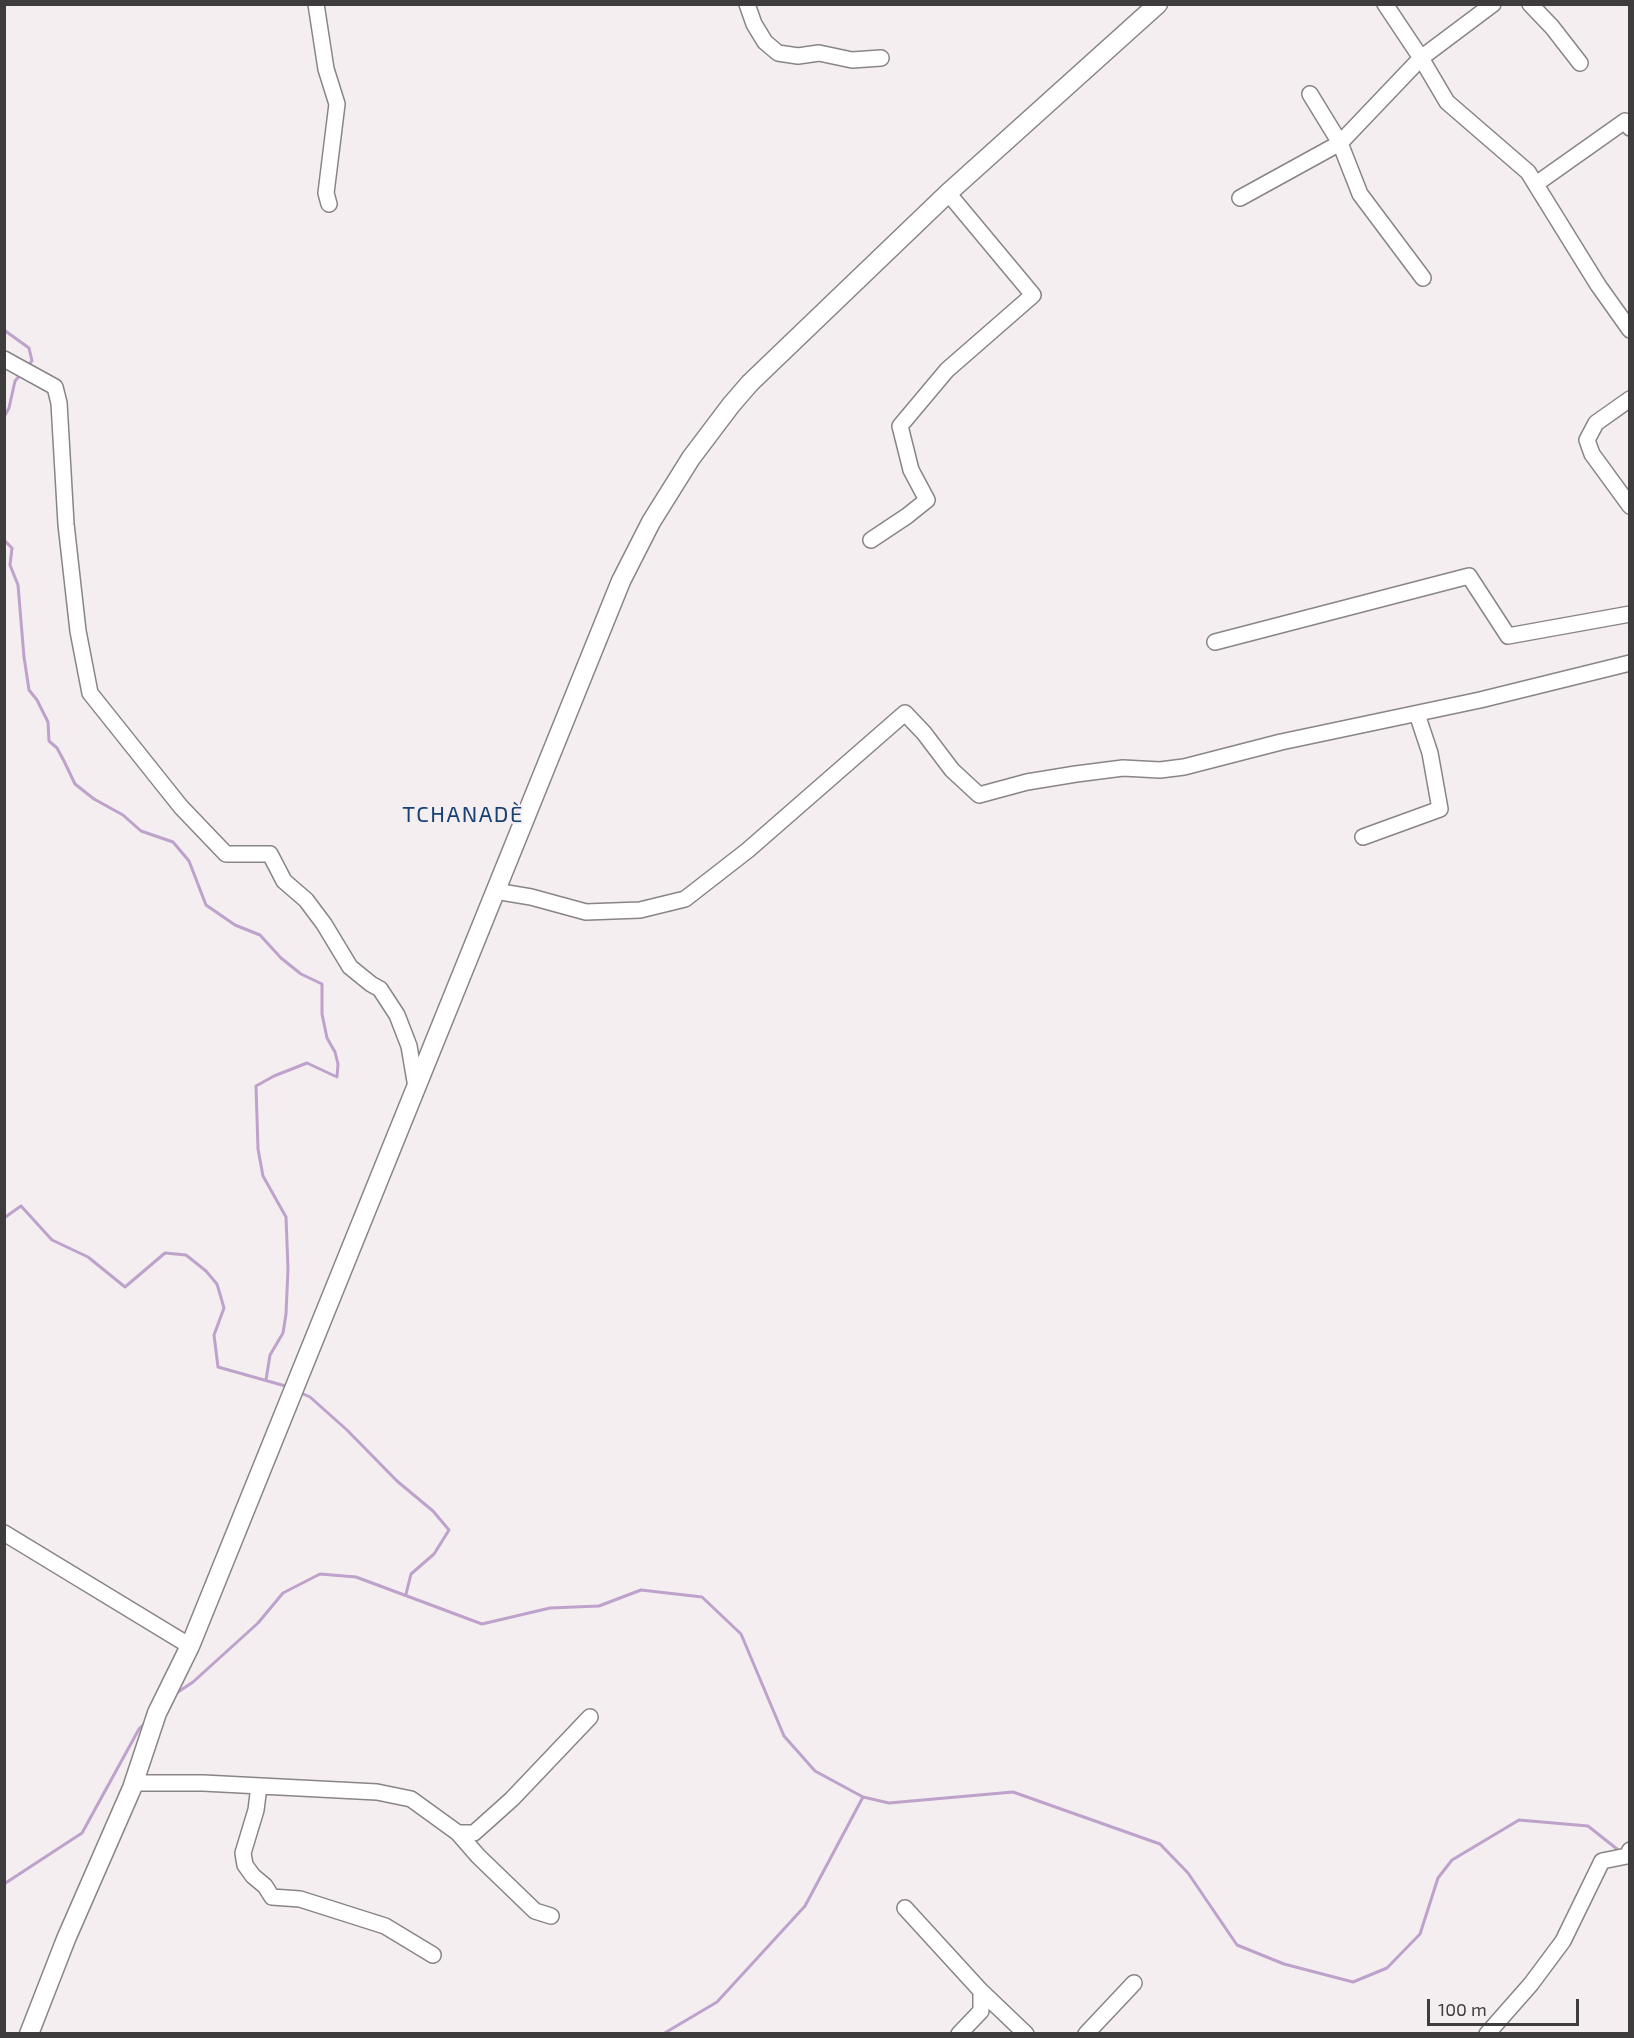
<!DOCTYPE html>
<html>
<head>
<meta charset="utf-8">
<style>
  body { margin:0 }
  #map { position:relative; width:1634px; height:2038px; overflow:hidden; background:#f4eef0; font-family:"Exo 2",sans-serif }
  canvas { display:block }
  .frame { position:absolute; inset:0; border:6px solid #3e3c3d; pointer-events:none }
  .scale { position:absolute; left:1427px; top:1999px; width:152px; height:27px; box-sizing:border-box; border:3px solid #3e3c3d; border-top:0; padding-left:8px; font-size:18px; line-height:21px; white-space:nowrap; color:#3e3c3d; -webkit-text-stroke:4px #f4eef0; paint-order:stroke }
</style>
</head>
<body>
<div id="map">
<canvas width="1634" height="2038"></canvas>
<div class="frame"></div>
<div class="scale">100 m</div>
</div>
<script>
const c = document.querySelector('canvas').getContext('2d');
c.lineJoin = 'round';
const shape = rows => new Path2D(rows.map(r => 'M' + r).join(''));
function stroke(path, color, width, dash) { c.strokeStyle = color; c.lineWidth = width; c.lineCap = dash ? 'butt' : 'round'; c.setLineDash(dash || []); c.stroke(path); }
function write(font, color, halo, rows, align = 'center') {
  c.font = font + ' "Exo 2",sans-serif'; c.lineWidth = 4.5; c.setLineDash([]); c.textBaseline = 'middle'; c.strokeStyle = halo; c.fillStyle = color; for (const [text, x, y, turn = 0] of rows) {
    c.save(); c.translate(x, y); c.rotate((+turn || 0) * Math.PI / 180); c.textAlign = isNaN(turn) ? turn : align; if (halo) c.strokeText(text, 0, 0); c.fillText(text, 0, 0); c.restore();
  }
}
const stream = shape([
  [4,330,29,348,32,361,28,365],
  [4,417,9,408,15,381,22,373],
  [4,540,12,548,10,565,18,585,24,657,29,690,37,700,48,722,49,741,57,748,64,761,75,784,94,799,123,815,141,831,173,842,189,861,206,905,235,925,260,935,281,958,301,974,322,984,322,1014,327,1038,335,1052,338,1064,337,1077,307,1063,274,1076,256,1086,258,1149,263,1176,286,1217,288,1269,286,1314,283,1333,270,1355,266,1380],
  [4,1218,21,1206,52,1240,88,1257,125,1287,165,1253,186,1255,206,1271,217,1284,224,1308,214,1335,218,1367,289,1387],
  [301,1393,310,1397,347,1430,397,1481,433,1511,449,1530,434,1554,411,1574,406,1594],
  [175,1694,193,1682,258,1623,283,1593,320,1574,356,1577,482,1624,550,1608,599,1606,641,1590,702,1597,741,1634,784,1736,815,1771,863,1797,889,1803,1013,1792,1160,1844,1188,1873,1237,1945,1284,1964,1353,1982,1387,1968,1420,1934,1438,1878,1452,1860,1519,1820,1588,1826,1622,1853],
  [4,1884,82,1833,139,1729,145,1723],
  [663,2034,717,2002,805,1906,863,1797]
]);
const minor = shape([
  [316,4,326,69,337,104,326,193,329,204],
  [747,4,754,24,765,42,778,53,798,56,819,53,852,60,881,58],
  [1385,4,1421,58,1447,102,1528,172,1598,285,1630,330],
  [1530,4,1552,27,1580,63],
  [1310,94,1340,143,1360,194,1423,278],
  [1536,184,1625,121,1630,128],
  [1240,198,1340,143,1421,58,1493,4],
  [4,359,55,387,59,403,66,524,78,631,90,693,181,807,226,854,270,854,284,881,306,900,324,924,350,967,371,984,380,989,397,1015,409,1046,416,1087],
  [1630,399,1596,423,1587,440,1592,454,1630,506],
  [871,540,907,516,927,500,911,470,900,426,947,370,1033,295,948,193],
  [1215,642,1469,576,1508,636,1630,614],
  [1363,837,1440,809,1430,753,1417,714],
  [495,891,531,897,586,912,640,910,685,899,748,850,905,713,924,733,952,770,979,795,1027,782,1076,774,1123,768,1160,770,1184,767,1281,742,1480,700,1630,663],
  [4,1533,190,1646],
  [133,1783,203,1783,377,1792,411,1799,458,1833,474,1833,512,1799,590,1717],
  [259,1786,256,1810,243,1853,245,1865,253,1876,265,1886,272,1897,300,1899,385,1926,433,1955],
  [458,1833,478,1856,535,1911,551,1916],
  [905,1908,981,1991,981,2011,959,2034],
  [981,1991,1026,2034],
  [1086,2034,1134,1983],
  [1487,2034,1531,1984,1563,1941,1602,1861,1627,1856,1630,1850]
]);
const major = shape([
  [29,2034,66,1939,132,1788,157,1713,190,1646,621,581,651,522,691,458,731,405,750,383,948,193,1158,4]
]);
const quarterNames = [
  ["TCHANADÈ",463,815]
];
stroke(stream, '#bea2cb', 3);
stroke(minor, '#898486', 18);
stroke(major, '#898486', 21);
stroke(minor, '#fff', 15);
stroke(major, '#fff', 18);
c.letterSpacing = '1.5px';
write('22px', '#174073', '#f4eef0', quarterNames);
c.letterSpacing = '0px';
</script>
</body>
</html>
